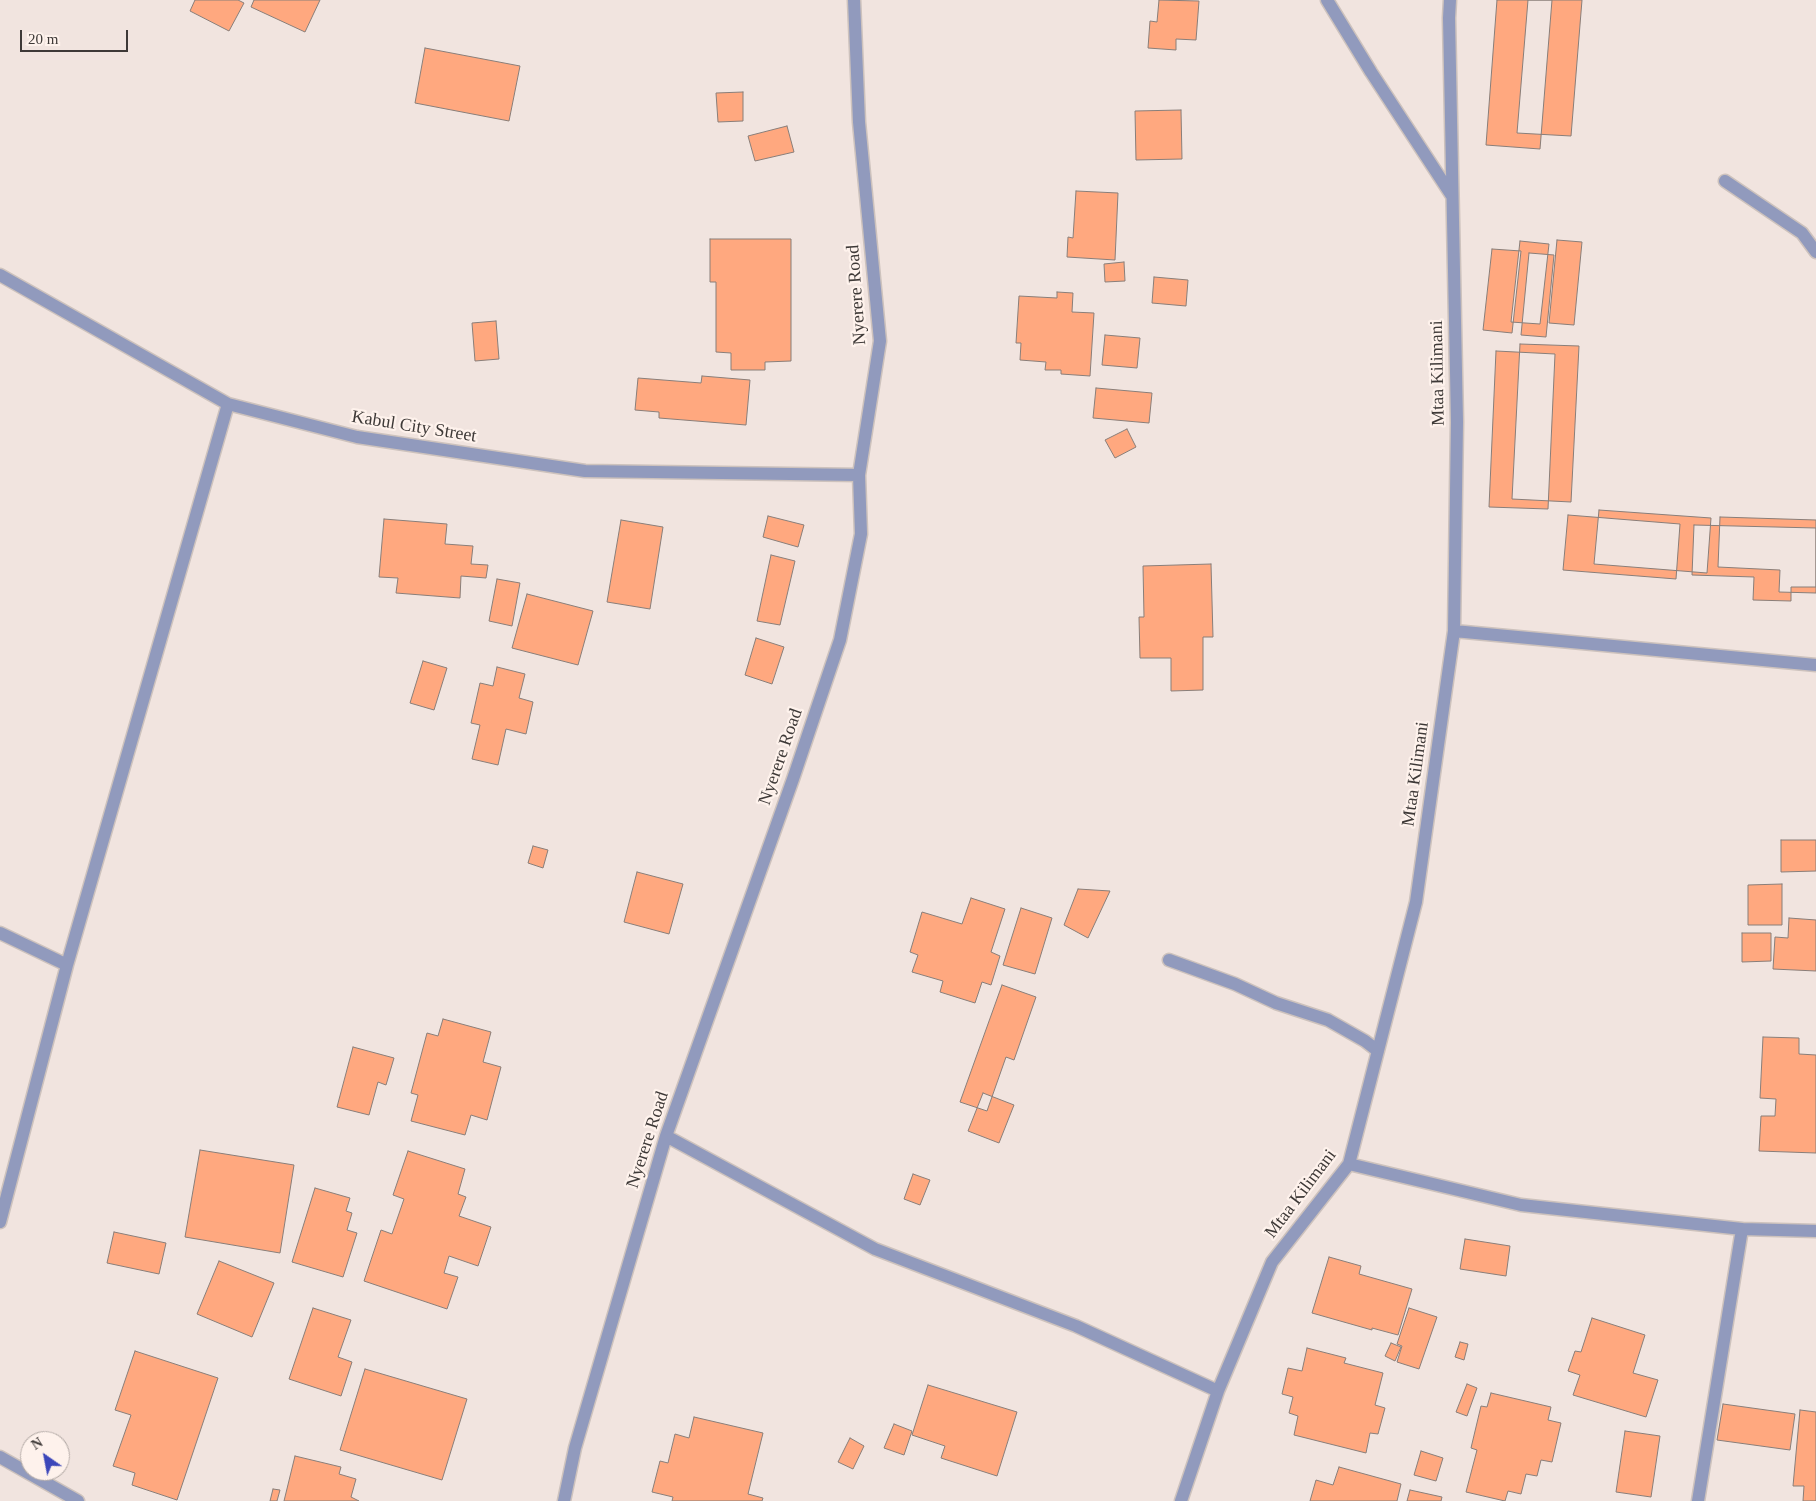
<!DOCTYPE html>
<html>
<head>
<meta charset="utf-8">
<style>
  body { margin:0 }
  #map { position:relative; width:1816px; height:1501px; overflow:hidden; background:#f1e4df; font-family:Georgia,serif }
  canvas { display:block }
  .north { position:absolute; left:20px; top:1431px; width:50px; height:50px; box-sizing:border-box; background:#fef2ec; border:1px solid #b1a8a4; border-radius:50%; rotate:327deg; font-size:14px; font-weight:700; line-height:20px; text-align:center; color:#3e3937 }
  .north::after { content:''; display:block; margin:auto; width:18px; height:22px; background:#3c47ba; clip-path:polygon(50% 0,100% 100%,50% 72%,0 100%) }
  .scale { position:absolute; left:20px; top:30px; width:108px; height:22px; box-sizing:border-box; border:2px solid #3e3937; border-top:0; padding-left:6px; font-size:15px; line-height:18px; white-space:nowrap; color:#3e3937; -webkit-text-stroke:4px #fef2ec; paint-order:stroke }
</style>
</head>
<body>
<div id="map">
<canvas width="1816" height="1501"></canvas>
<div class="north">N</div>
<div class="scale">20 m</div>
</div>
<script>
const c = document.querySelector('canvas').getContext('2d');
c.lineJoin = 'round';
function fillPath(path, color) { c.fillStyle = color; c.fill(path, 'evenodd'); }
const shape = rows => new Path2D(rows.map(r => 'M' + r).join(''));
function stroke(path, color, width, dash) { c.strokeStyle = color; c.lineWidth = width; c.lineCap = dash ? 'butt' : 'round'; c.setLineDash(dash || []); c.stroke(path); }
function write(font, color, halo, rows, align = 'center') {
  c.font = font + ' Georgia,serif'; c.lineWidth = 4.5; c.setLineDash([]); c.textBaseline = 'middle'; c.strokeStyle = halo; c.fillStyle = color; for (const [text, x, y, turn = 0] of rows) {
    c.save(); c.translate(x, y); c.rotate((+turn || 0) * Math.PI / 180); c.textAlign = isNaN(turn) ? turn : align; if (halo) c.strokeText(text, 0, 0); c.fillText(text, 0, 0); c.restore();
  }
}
const building = shape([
  [195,0,238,0,244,3,229,31,190,11,195,0],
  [254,0,320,0,305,32,251,7,254,0],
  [1159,0,1199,1,1196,40,1176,39,1176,50,1148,48,1150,21,1157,22,1159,0],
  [1497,0,1552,0,1540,149,1486,145,1497,0],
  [1528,0,1582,0,1571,136,1517,133,1528,0],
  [425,48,520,66,509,121,415,103,425,48],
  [743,92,743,121,718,122,716,93,743,92],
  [1181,110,1182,159,1136,160,1135,111,1181,110],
  [787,126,794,152,755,161,748,136,787,126],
  [1076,191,1118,193,1115,260,1067,257,1068,237,1073,238,1076,191],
  [710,239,791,239,791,361,765,362,765,370,731,370,731,353,716,352,716,282,710,282,710,239],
  [1557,240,1582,242,1574,325,1549,323,1557,240],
  [1520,241,1549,244,1540,324,1511,322,1520,241],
  [1492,249,1521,251,1512,333,1483,330,1492,249],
  [1529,253,1554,255,1546,337,1521,335,1529,253],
  [1124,262,1125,281,1105,282,1104,264,1124,262],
  [1154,277,1188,280,1186,306,1152,303,1154,277],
  [1057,292,1073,293,1072,312,1094,313,1090,376,1061,374,1061,370,1045,370,1046,362,1020,360,1021,343,1016,343,1019,296,1057,298,1057,292],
  [496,321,499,359,475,361,472,323,496,321],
  [1105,335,1140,338,1137,368,1102,365,1105,335],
  [1520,344,1579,346,1571,502,1512,499,1520,344],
  [1496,351,1555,354,1548,509,1489,507,1496,351],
  [702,376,750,380,746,425,659,418,659,412,635,410,638,378,701,383,702,376],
  [1096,388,1152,393,1149,423,1093,418,1096,388],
  [1127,429,1136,447,1115,458,1105,440,1127,429],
  [1599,510,1711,518,1707,573,1594,564,1599,510],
  [1568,515,1680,524,1676,579,1563,570,1568,515],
  [768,516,804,525,798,547,763,537,768,516],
  [1720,517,1816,520,1816,593,1779,592,1780,570,1718,567,1720,517],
  [384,519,447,524,445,544,473,546,471,564,488,565,486,578,461,576,460,598,396,593,398,578,379,577,384,519],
  [621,520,663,527,650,609,607,602,621,520],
  [1694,525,1816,528,1816,587,1791,587,1791,601,1753,600,1754,577,1692,575,1694,525],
  [771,555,795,561,780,625,757,621,771,555],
  [1211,564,1213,637,1203,637,1203,690,1171,691,1171,658,1140,658,1139,617,1144,617,1143,566,1211,564],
  [497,579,520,583,512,626,489,621,497,579],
  [527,594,593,611,578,665,512,648,527,594],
  [756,638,784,647,772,684,745,675,756,638],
  [423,661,447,668,434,710,410,703,423,661],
  [497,667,525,674,519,698,533,702,526,734,506,729,498,765,472,759,480,725,471,723,480,683,493,686,497,667],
  [1781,840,1816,840,1816,871,1781,872,1781,840],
  [533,846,548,850,543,868,528,863,533,846],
  [637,872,683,884,669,934,624,922,637,872],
  [1782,884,1782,925,1748,925,1748,885,1782,884],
  [1078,889,1110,891,1088,938,1064,925,1078,889],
  [971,898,1005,909,991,952,1000,956,991,985,982,982,975,1003,940,992,943,981,912,972,918,955,910,952,922,912,962,924,971,898],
  [1021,908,1052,918,1035,974,1003,965,1021,908],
  [1789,918,1816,920,1816,971,1773,969,1775,937,1788,938,1789,918],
  [1742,933,1771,933,1771,961,1742,962,1742,933],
  [1002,985,1036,997,1014,1060,1006,1057,987,1111,960,1102,1002,985],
  [443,1019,491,1032,483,1062,501,1067,487,1120,471,1115,465,1135,411,1121,418,1095,411,1093,427,1033,438,1036,443,1019],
  [1763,1037,1799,1038,1799,1054,1816,1055,1816,1153,1759,1151,1761,1116,1775,1116,1776,1099,1760,1098,1763,1037],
  [353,1047,394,1058,386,1085,378,1082,369,1115,337,1107,353,1047],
  [983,1093,1014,1105,999,1143,968,1131,983,1093],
  [200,1150,294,1165,280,1253,185,1237,200,1150],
  [408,1151,465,1169,458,1194,466,1197,459,1216,491,1227,478,1266,449,1256,444,1273,458,1277,447,1309,364,1281,381,1230,392,1234,404,1199,393,1195,408,1151],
  [913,1174,930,1180,920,1205,904,1199,913,1174],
  [315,1188,350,1198,346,1211,352,1213,347,1230,357,1233,343,1277,292,1262,315,1188],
  [114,1232,166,1243,159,1274,107,1263,114,1232],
  [1465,1239,1510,1246,1506,1276,1460,1269,1465,1239],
  [1329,1257,1361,1266,1359,1274,1412,1289,1398,1335,1372,1328,1372,1330,1312,1313,1329,1257],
  [219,1261,274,1283,252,1337,197,1314,219,1261],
  [313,1308,351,1320,338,1357,352,1362,341,1396,289,1379,313,1308],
  [1409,1308,1437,1317,1419,1369,1397,1362,1402,1346,1397,1344,1409,1308],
  [1592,1318,1645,1335,1633,1373,1658,1380,1646,1417,1573,1395,1580,1375,1568,1371,1575,1351,1581,1352,1592,1318],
  [1460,1342,1468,1344,1464,1360,1455,1357,1460,1342],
  [1391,1343,1401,1347,1395,1361,1385,1356,1391,1343],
  [1307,1348,1346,1358,1344,1363,1383,1373,1375,1405,1385,1408,1378,1434,1370,1433,1366,1453,1294,1435,1298,1416,1289,1413,1293,1397,1282,1394,1288,1368,1302,1371,1307,1348],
  [135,1351,218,1378,177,1500,132,1485,135,1473,113,1466,131,1415,115,1410,135,1351],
  [365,1369,467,1399,442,1480,340,1450,365,1369],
  [1467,1384,1477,1388,1467,1416,1456,1412,1467,1384],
  [928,1385,1017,1412,997,1476,941,1458,945,1446,912,1435,928,1385],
  [1491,1393,1551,1407,1548,1420,1561,1423,1552,1462,1541,1460,1537,1476,1526,1474,1521,1494,1508,1491,1505,1501,1466,1492,1477,1450,1471,1448,1481,1406,1487,1407,1491,1393],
  [1723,1404,1795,1414,1790,1450,1717,1440,1723,1404],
  [1800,1410,1816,1412,1816,1501,1803,1501,1804,1486,1793,1486,1800,1410],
  [694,1417,763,1433,748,1494,763,1498,762,1501,672,1501,673,1497,652,1492,660,1461,668,1463,675,1434,689,1438,694,1417],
  [894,1424,912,1431,904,1455,884,1448,894,1424],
  [1625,1431,1660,1436,1651,1497,1616,1492,1625,1431],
  [850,1438,864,1446,853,1469,838,1462,850,1438],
  [1421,1451,1443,1458,1436,1481,1414,1475,1421,1451],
  [295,1456,341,1467,339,1474,356,1479,351,1497,359,1501,284,1501,295,1456],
  [1339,1467,1401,1484,1397,1501,1310,1501,1316,1480,1333,1485,1339,1467],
  [273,1489,280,1490,277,1501,270,1501,273,1489],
  [1410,1490,1442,1497,1441,1501,1407,1501,1410,1490]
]);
const minor = shape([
  [1327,0,1371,72,1452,196],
  [1725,181,1802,233,1816,252],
  [0,275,228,404,357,437,585,471,859,475],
  [1454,631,1816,665],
  [0,933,67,965],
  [1169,960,1235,984,1276,1003,1328,1020,1365,1041,1378,1051],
  [666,1136,875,1249,1076,1326,1218,1391],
  [1349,1164,1521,1205,1742,1229,1816,1231],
  [0,1222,67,965,228,404],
  [0,1457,78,1501],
  [564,1501,575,1448,666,1136,793,779,840,640,861,534,859,475,880,341,859,122,854,0],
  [1181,1501,1218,1391,1272,1262,1349,1164,1416,902,1454,631,1457,422,1449,18,1450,0],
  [1698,1501,1742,1229]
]);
const streetNames = [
  ["Nyerere Road",857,295,-94],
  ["Mtaa Kilimani",1438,373,-91],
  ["Kabul City Street",414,427,9],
  ["Nyerere Road",781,757,-71],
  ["Mtaa Kilimani",1416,774,-82],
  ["Nyerere Road",648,1140,-72],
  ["Mtaa Kilimani",1301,1194,-53]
];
fillPath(building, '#ffa87f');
stroke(building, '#897e79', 1);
stroke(minor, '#cdc2bd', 15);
stroke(minor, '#919abd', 12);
write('18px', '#3e3937', '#fef2ec', streetNames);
</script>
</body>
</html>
